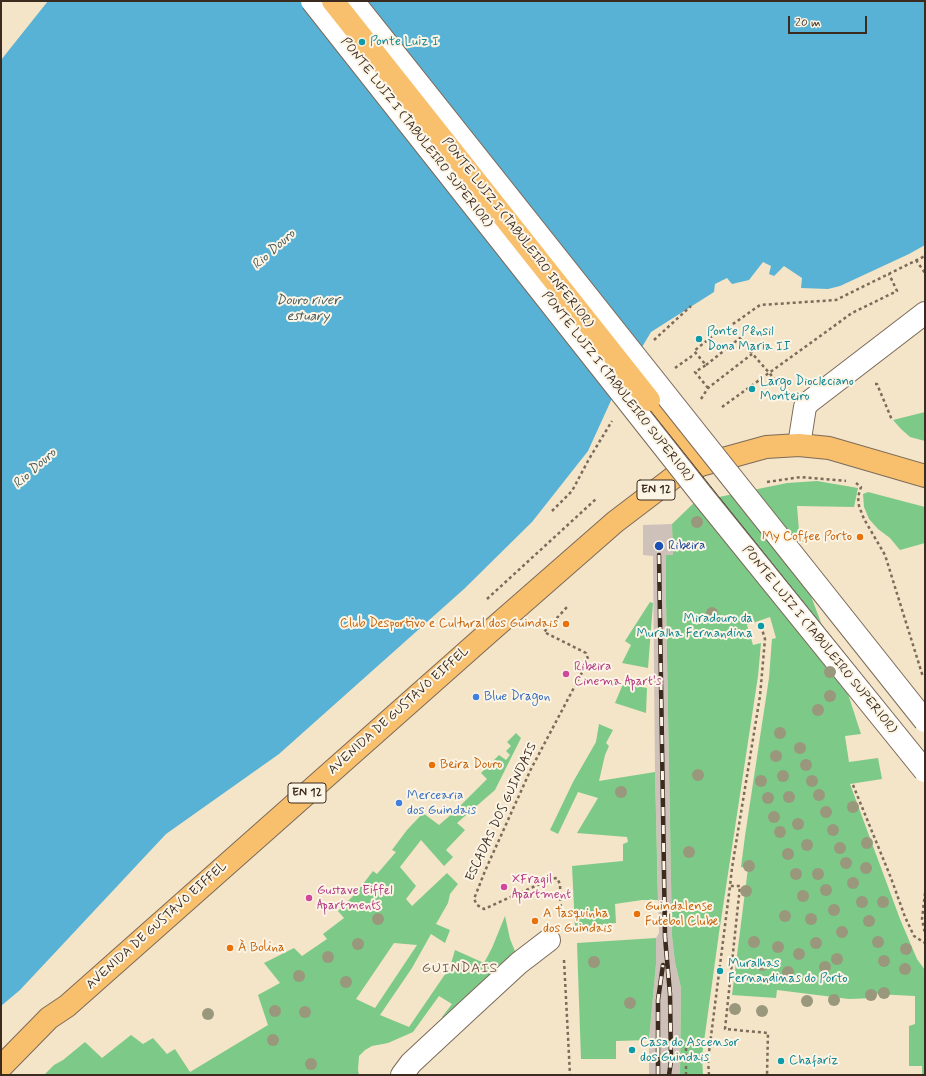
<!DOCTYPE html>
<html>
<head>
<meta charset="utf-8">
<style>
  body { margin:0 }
  #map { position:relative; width:926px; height:1076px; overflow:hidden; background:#f4e4c8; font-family:Mynerve,sans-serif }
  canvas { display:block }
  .frame { position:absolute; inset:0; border:2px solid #3b2a1e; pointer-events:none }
  .scale { position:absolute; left:788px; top:16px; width:79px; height:18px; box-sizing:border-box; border:2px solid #3b2a1e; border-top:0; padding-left:5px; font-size:12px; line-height:14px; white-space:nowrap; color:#3b2a1e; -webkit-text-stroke:3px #fcf5e5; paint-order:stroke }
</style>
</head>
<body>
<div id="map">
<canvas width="926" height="1076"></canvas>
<div class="frame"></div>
<div class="scale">20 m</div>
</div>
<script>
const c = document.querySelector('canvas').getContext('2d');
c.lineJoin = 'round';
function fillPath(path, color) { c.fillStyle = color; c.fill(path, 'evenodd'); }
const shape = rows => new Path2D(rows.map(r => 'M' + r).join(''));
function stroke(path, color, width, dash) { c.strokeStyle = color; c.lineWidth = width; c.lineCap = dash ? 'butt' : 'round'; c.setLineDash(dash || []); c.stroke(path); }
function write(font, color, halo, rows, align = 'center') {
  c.font = font + ' Mynerve,sans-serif'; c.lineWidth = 4; c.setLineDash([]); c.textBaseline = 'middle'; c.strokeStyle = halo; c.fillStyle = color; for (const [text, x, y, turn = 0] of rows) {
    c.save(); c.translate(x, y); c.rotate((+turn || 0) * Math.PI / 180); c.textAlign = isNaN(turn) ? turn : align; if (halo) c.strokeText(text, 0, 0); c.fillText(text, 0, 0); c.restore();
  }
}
const industrial = shape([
  [672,524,673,555,666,555,666,601,672,936,675,962,681,988,680,1073,680,1075,649,1075,649,1040,656,964,656,938,659,933,655,772,653,556,643,555,643,525]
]);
const green = shape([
  [925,412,925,441,910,437,901,429,893,420],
  [817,481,858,488,854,507,797,506,799,531,807,541,791,543,849,697,861,734,845,736,849,762,878,758,882,779,850,784,900,919,917,959,925,970,925,1075,922,1075,922,1066,909,1066,909,1026,915,1024,915,996,876,994,875,998,849,999,777,990,776,998,732,995,748,868,741,867,745,836,769,678,772,639,776,638,770,617,747,625,753,645,761,643,758,676,719,933,702,1056,703,1075,680,1075,681,988,675,962,672,936,666,601,666,555,673,555,672,524,697,500,719,497,787,483],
  [868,492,925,507,925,543,900,550,890,538,878,529,869,519,864,507,863,494],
  [650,602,653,603,648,668,622,663,631,645,625,641],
  [623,684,647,688,646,713,615,703],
  [599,724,613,730,606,743,609,746,605,755,599,781,655,772,658,900,642,900,615,904,616,923,575,928,572,866,623,861,623,844,628,842,627,837,577,833,598,798,578,792,558,834,550,830,573,782,596,742],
  [516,733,521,738,495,790,457,823,465,830,446,850,453,857,444,866,421,840,400,867,416,886,406,899,412,906,447,873,458,884,450,894,448,903,436,924,450,930,445,943,431,934,412,968,380,1015,409,1027,450,967,455,950,484,963,492,948,505,916,510,939,517,956,447,1020,442,1017,452,1004,439,996,413,1032,388,1043,372,1046,365,1050,359,1056,358,1070,359,1075,44,1075,54,1065,63,1060,85,1042,102,1058,131,1035,143,1044,153,1038,167,1054,175,1049,190,1072,268,1025,258,995,280,983,264,963,294,948,302,956,327,939,323,934,344,918,338,911,356,893,373,871,377,874,396,852,392,850,407,830,423,813,439,825,454,812,487,779,481,773,499,755,506,760,510,755,506,751,511,746,507,742],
  [394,943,417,945,375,1008,356,999],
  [656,938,656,964,649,1040,616,1041,616,1059,581,1059,577,943]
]);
const water = shape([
  [48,1,925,1,925,245,909,254,840,286,828,289,801,288,802,278,784,266,774,276,769,274,771,266,763,262,749,280,732,284,727,278,715,284,714,292,651,332,614,394,588,451,532,522,464,589,279,754,166,834,20,990,1,1006,1,60]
]);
const path = shape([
  [916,260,925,273],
  [723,331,760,305,836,300,925,256],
  [654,340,691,306],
  [706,365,740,338,749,350,786,392],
  [675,368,692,356],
  [875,384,877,384,892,420],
  [708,388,695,372,706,365,694,351,715,334],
  [701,399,708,388,752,354],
  [722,407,852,313,897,291,889,274],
  [767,482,801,477,846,481],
  [856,483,861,487,858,497,859,506,864,519,885,555,923,677],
  [552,511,572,491,589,459,612,421],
  [487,599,596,499],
  [761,626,765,639,760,696,732,868,730,886,740,886,725,1029,768,1033,767,1075],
  [853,785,891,878,905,917,914,936,925,943],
  [925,893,922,919,925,934],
  [561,919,560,884,557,878,551,879,484,909,477,905,474,899,485,871,531,769,587,663,588,659,586,653,544,632,567,607],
  [564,960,570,1075],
  [686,1075,686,1046],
  [709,1075,708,1060,730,886]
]);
const minor = shape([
  [799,445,805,407,809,402,925,313],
  [402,1075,411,1063,468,1010,519,963,549,940]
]);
const major = shape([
  [649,400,701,465],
  [1,1067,49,1018,67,1006,487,634,615,522,678,474,701,465,766,447,799,445,829,448,925,476]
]);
const tram = shape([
  [325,1,719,497,925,754],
  [343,1,925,733]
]);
const rail = shape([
  [659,555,665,937,670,994,671,1061,669,1075],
  [658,1075,658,1000,663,965]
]);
const minorBridge = shape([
  [312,1,701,494,925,771],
  [353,1,925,721]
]);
const majorBridge = shape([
  [333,1,649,400]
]);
const trees = [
  [697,522],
  [712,613],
  [830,672],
  [830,696],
  [818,710],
  [780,733],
  [800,748],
  [776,756],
  [806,765],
  [698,775],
  [783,776],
  [761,781],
  [812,781],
  [621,792],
  [819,795],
  [789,797],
  [768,798],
  [853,807],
  [826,812],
  [774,817],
  [798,824],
  [833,830],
  [780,832],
  [867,843],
  [807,845],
  [840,848],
  [689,852],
  [788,854],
  [846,863],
  [749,866],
  [866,868],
  [796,874],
  [818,874],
  [853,883],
  [826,890],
  [746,891],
  [803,896],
  [862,902],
  [883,902],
  [834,910],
  [785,916],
  [378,919],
  [811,919],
  [869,921],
  [842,932],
  [754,942],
  [878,942],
  [816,943],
  [358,944],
  [778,947],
  [906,949],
  [799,954],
  [328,957],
  [837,959],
  [884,961],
  [594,962],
  [762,965],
  [825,967],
  [905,969],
  [788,972],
  [299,976],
  [346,982],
  [884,993],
  [871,995],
  [834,1000],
  [807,1001],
  [630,1003],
  [735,1009],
  [275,1011],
  [762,1011],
  [305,1012],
  [208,1014],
  [273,1040],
  [311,1064]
];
const markers = [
  [362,42,4,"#0f9aa8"],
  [699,339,4,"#0f9aa8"],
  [752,389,4,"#0f9aa8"],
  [860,537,4,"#e8710a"],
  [659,546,5,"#1a4fb4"],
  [566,624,4,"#e8710a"],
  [761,626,4,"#0f9aa8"],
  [566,674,4,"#d1479c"],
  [476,697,4,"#3f7fe0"],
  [432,765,4,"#e8710a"],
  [399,803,4,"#3f7fe0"],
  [504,887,4,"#d1479c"],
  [309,898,4,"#d1479c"],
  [637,914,4,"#e8710a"],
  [535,921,4,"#e8710a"],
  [230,948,4,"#e8710a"],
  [720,971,4,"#0f9aa8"],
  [632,1050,4,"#0f9aa8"],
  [781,1061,4,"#0f9aa8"]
];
const shields = [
  [656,490,38],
  [307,793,38]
];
const shieldNames = [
  ["EN 12",656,490],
  ["EN 12",307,793]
];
const cultureNames = [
  ["Ponte Luiz I",370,42],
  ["Ponte Pênsil",707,332],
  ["Dona Maria II",707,347],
  ["Largo Diocleciano",760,382],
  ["Monteiro",760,397],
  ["Miradouro da",753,619,"right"],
  ["Muralha Fernandina",753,634,"right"],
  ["Muralhas",728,964],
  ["Fernandinas do Porto",728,979],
  ["Casa do Ascensor",640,1043],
  ["dos Guindais",640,1058],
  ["Chafariz",789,1061]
];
const streetNames = [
  ["PONTE LUIZ I (TABULEIRO SUPERIOR)",416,133,52],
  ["PONTE LUIZ I (TABULEIRO INFERIOR)",517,233,52],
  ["PONTE LUIZ I (TABULEIRO SUPERIOR)",617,387,52],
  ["PONTE LUIZ I (TABULEIRO SUPERIOR)",819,640,51],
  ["AVENIDA DE GUSTAVO EIFFEL",399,711,-42],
  ["ESCADAS DOS GUINDAIS",502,812,-65],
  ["AVENIDA DE GUSTAVO EIFFEL",157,926,-42]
];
const foodNames = [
  ["My Coffee Porto",852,537,"right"],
  ["Club Desportivo e Cultural dos Guindais",558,624,"right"],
  ["Beira Douro",440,765],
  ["Guindalense",645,907],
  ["Futebol Clube",645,922],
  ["A Tasquinha",543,914],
  ["dos Guindais",543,929],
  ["À Bolina",238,948]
];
const transitNames = [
  ["Ribeira",668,546]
];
const hotelNames = [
  ["Ribeira",574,667],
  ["Cinema Apart's",574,682],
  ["XFragil",512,880],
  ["Apartment",512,895],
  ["Gustave Eiffel",317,891],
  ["Apartments",317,906]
];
const shopNames = [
  ["Blue Dragon",484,697],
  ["Mercearia",407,796],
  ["dos Guindais",407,811]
];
const waterNames = [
  ["Rio Douro",274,250,-42],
  ["Douro river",308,301],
  ["estuary",308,317],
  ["Rio Douro",35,469,-42]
];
const neighbourhoodNames = [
  ["GUINDAIS",460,969]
];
fillPath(industrial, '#cec1ba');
fillPath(green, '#7dc988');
fillPath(water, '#58b2d5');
stroke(minor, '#7c6b5a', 24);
stroke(major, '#7c6b5a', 24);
stroke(path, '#7c6b5a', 2.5, [3, 3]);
stroke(minor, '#fff', 22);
stroke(major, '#f8bf6c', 22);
stroke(tram, '#3b2a1e', 1);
stroke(rail, '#3b2a1e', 4.5);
stroke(rail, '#fcf5e5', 3, [9]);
stroke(minorBridge, '#7c6b5a', 24, []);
stroke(majorBridge, '#7c6b5a', 24, []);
stroke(minorBridge, '#fff', 22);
stroke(majorBridge, '#f8bf6c', 22);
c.fillStyle = '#99987c';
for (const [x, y] of trees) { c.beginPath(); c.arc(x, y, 6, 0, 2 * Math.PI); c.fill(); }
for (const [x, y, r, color] of markers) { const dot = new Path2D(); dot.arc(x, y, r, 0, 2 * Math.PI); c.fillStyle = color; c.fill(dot); stroke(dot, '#fcf5e5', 1.5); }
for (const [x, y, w] of shields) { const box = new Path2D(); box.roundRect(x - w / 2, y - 10, w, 20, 3); c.fillStyle = '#fcf5e5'; c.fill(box); stroke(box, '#3b2a1e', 1); }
write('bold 12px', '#3b2a1e', null, shieldNames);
write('13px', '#0d838f', '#fcf5e5', cultureNames, 'left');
write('13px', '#3b2a1e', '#fcf5e5', streetNames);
write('13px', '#c56008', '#fcf5e5', foodNames, 'left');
write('13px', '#164399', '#fcf5e5', transitNames, 'left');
write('13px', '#b23c85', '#fcf5e5', hotelNames, 'left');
write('13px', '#366cbe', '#fcf5e5', shopNames, 'left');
write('italic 14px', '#455a5e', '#fcf5e5', waterNames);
c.letterSpacing = '1px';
write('14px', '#725748', '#fcf5e5', neighbourhoodNames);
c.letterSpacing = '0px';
</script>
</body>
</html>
